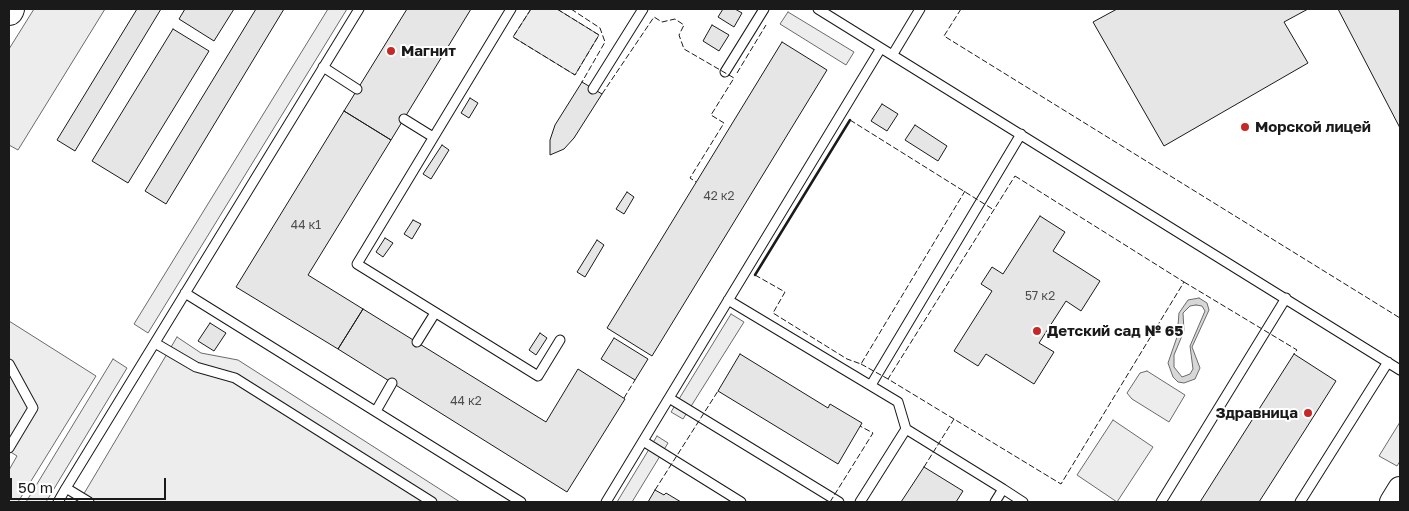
<!DOCTYPE html>
<html>
<head>
<meta charset="utf-8">
<style>
  body { margin:0 }
  #map { position:relative; width:1409px; height:511px; overflow:hidden; background:#fff; font-family:"Golos Text",sans-serif }
  canvas { display:block }
  .frame { position:absolute; inset:0; border:10px solid #1a1a1a; pointer-events:none }
  .scale { position:absolute; left:10px; top:478px; width:156px; height:22px; box-sizing:border-box; border:2px solid #1a1a1a; border-top:0; padding-left:6px; font-size:15px; line-height:18px; white-space:nowrap; color:#1a1a1a; -webkit-text-stroke:4px #fff; paint-order:stroke }
</style>
</head>
<body>
<div id="map">
<canvas width="1409" height="511"></canvas>
<div class="frame"></div>
<div class="scale">50 m</div>
</div>
<script>
const c = document.querySelector('canvas').getContext('2d');
c.lineJoin = 'round';
function fillPath(path, color) { c.fillStyle = color; c.fill(path, 'evenodd'); }
const shape = rows => new Path2D(rows.map(r => 'M' + r).join(''));
function stroke(path, color, width, dash) { c.strokeStyle = color; c.lineWidth = width; c.lineCap = dash ? 'butt' : 'round'; c.setLineDash(dash || []); c.stroke(path); }
function write(font, color, halo, rows, align = 'center') {
  c.font = font + ' "Golos Text",sans-serif'; c.lineWidth = 4; c.setLineDash([]); c.textBaseline = 'middle'; c.strokeStyle = halo; c.fillStyle = color; for (const [text, x, y, turn = 0] of rows) {
    c.save(); c.translate(x, y); c.rotate((+turn || 0) * Math.PI / 180); c.textAlign = isNaN(turn) ? turn : align; if (halo) c.strokeText(text, 0, 0); c.fillText(text, 0, 0); c.restore();
  }
}
const built = shape([
  [34,9,105,9,18,150,9,145,9,49,34,9],
  [328,9,347,9,148,333,134,324,328,9],
  [531,9,557,9,599,35,575,75,513,37,531,9],
  [788,12,854,52,846,65,780,24,788,12],
  [731,314,744,322,683,419,671,412,731,314],
  [9,321,96,376,18,502,9,502,9,470,17,456,9,451,9,321],
  [177,337,201,353,238,360,460,502,79,502,177,337],
  [113,359,127,368,46,502,26,502,113,359],
  [1147,371,1185,395,1169,422,1132,399,1127,393,1140,373,1147,371],
  [1113,420,1153,447,1117,502,1077,475,1113,420],
  [1400,422,1400,461,1397,466,1379,456,1400,422],
  [657,436,668,443,632,502,617,502,657,436]
]);
const water = shape([
  [1199,298,1207,303,1209,310,1192,347,1200,368,1195,379,1184,383,1178,382,1173,377,1168,363,1177,337,1179,313,1188,300,1199,298],
  [1196,305,1202,306,1205,311,1190,346,1193,369,1190,374,1182,377,1174,367,1174,355,1184,331,1183,313,1190,306,1196,305]
]);
const building = shape([
  [137,9,161,9,75,151,57,140,137,9],
  [185,9,234,9,214,41,179,19,185,9],
  [256,9,284,9,166,204,145,191,256,9],
  [407,9,471,9,391,140,344,111,407,9],
  [723,9,735,9,742,13,734,27,718,17,723,9],
  [1117,9,1308,9,1284,22,1308,63,1164,146,1093,22,1117,9],
  [1338,9,1400,9,1400,128,1338,9],
  [712,25,729,35,719,51,703,41,712,25],
  [173,29,209,51,128,183,92,161,173,29],
  [782,42,827,70,652,356,607,328,782,42],
  [582,82,602,94,574,138,564,149,550,155,550,140,555,125,582,82],
  [470,98,478,103,469,118,461,113,470,98],
  [882,104,898,114,887,131,871,121,882,104],
  [344,111,391,140,308,275,363,309,338,349,236,287,344,111],
  [915,125,947,146,938,161,905,140,915,125],
  [442,145,449,150,431,179,423,174,442,145],
  [627,192,634,197,624,214,616,209,627,192],
  [1040,216,1065,232,1053,251,1100,281,1081,311,1066,301,1039,343,1054,352,1034,384,986,354,978,366,954,351,992,291,981,284,992,267,1003,274,1040,216],
  [413,220,421,224,412,239,404,234,413,220],
  [385,238,393,243,383,257,376,252,385,238],
  [597,240,604,245,585,277,577,272,597,240],
  [363,309,546,422,578,369,625,399,567,492,338,349,363,309],
  [210,323,226,333,214,351,198,341,210,323],
  [540,333,547,338,536,355,529,350,540,333],
  [614,338,648,359,635,380,601,359,614,338],
  [740,354,828,408,830,404,862,423,838,464,718,391,740,354],
  [1294,354,1336,381,1305,430,1259,502,1200,502,1294,354],
  [924,467,963,491,956,502,901,502,924,467],
  [655,490,664,495,666,493,681,502,648,502,655,490]
]);
const service = shape([
  [511,9,357,264,538,376,560,340],
  [818,9,1400,370],
  [893,54,920,9],
  [323,67,357,89],
  [725,72,764,9],
  [593,89,643,9],
  [404,119,433,137],
  [185,293,521,502],
  [728,300,898,402,906,429,860,502],
  [417,342,435,313],
  [155,343,196,367,235,378,432,502],
  [9,364,33,408,9,448],
  [871,385,1021,134],
  [669,398,839,502],
  [376,411,392,383],
  [906,429,1003,489,995,502],
  [643,441,741,502],
  [1003,489,1023,502],
  [58,502,66,488],
  [89,502,66,488,359,9],
  [606,502,881,48],
  [1161,502,1286,298],
  [1300,502,1388,362]
]);
const tertiary = shape([
  [1392,502,1400,489]
]);
const primary = shape([
  [9,11,10,9]
]);
const fence = shape([
  [531,9,513,37,575,75,599,35,557,9],
  [571,9,600,28,605,42,582,82],
  [961,9,944,36,1400,318],
  [737,73,766,25],
  [602,94,654,17,662,22,675,19,684,25,679,35,684,49,734,78,711,115,724,123,690,178,696,182],
  [850,120,994,210],
  [1015,176,1184,282,1061,484,888,379,1015,176],
  [755,275,785,292,773,313,847,359,861,364,965,191],
  [1184,282,1297,350,1294,354],
  [861,364,888,379],
  [624,398,635,380],
  [924,467,954,419],
  [655,490,718,391],
  [830,502,873,433,860,426]
]);
const wall = shape([
  [755,275,850,120]
]);
const markers = [
  [391,51,5,"#c62828"],
  [1245,127,5,"#c62828"],
  [1037,331,5,"#c62828"],
  [1308,413,5,"#c62828"]
];
const numberNames = [
  ["42 к2",719,196],
  ["44 к1",306,225],
  ["57 к2",1040,296],
  ["44 к2",466,401]
];
const poiNames = [
  ["Магнит",401,51],
  ["Морской лицей",1255,127],
  ["Детский сад № 65",1047,331],
  ["Здравница",1298,413,"right"]
];
fillPath(built, '#ededed');
stroke(built, '#6a6a6a', 1);
fillPath(water, '#d7d7d7');
stroke(water, '#6a6a6a', 1);
fillPath(building, '#e6e6e6');
stroke(building, '#1a1a1a', 1);
stroke(service, '#1a1a1a', 11);
stroke(tertiary, '#1a1a1a', 26);
stroke(primary, '#1a1a1a', 30);
stroke(service, '#fff', 9);
stroke(tertiary, '#fff', 24);
stroke(primary, '#fff', 28);
stroke(fence, '#1a1a1a', 1, [6, 2.5]);
stroke(wall, '#1a1a1a', 2.5);
for (const [x, y, r, color] of markers) { const dot = new Path2D(); dot.arc(x, y, r, 0, 2 * Math.PI); c.fillStyle = color; c.fill(dot); stroke(dot, '#fff', 2); }
write('12px', '#4d4d4d', null, numberNames);
write('bold 15px', '#1a1a1a', '#fff', poiNames, 'left');
</script>
</body>
</html>
